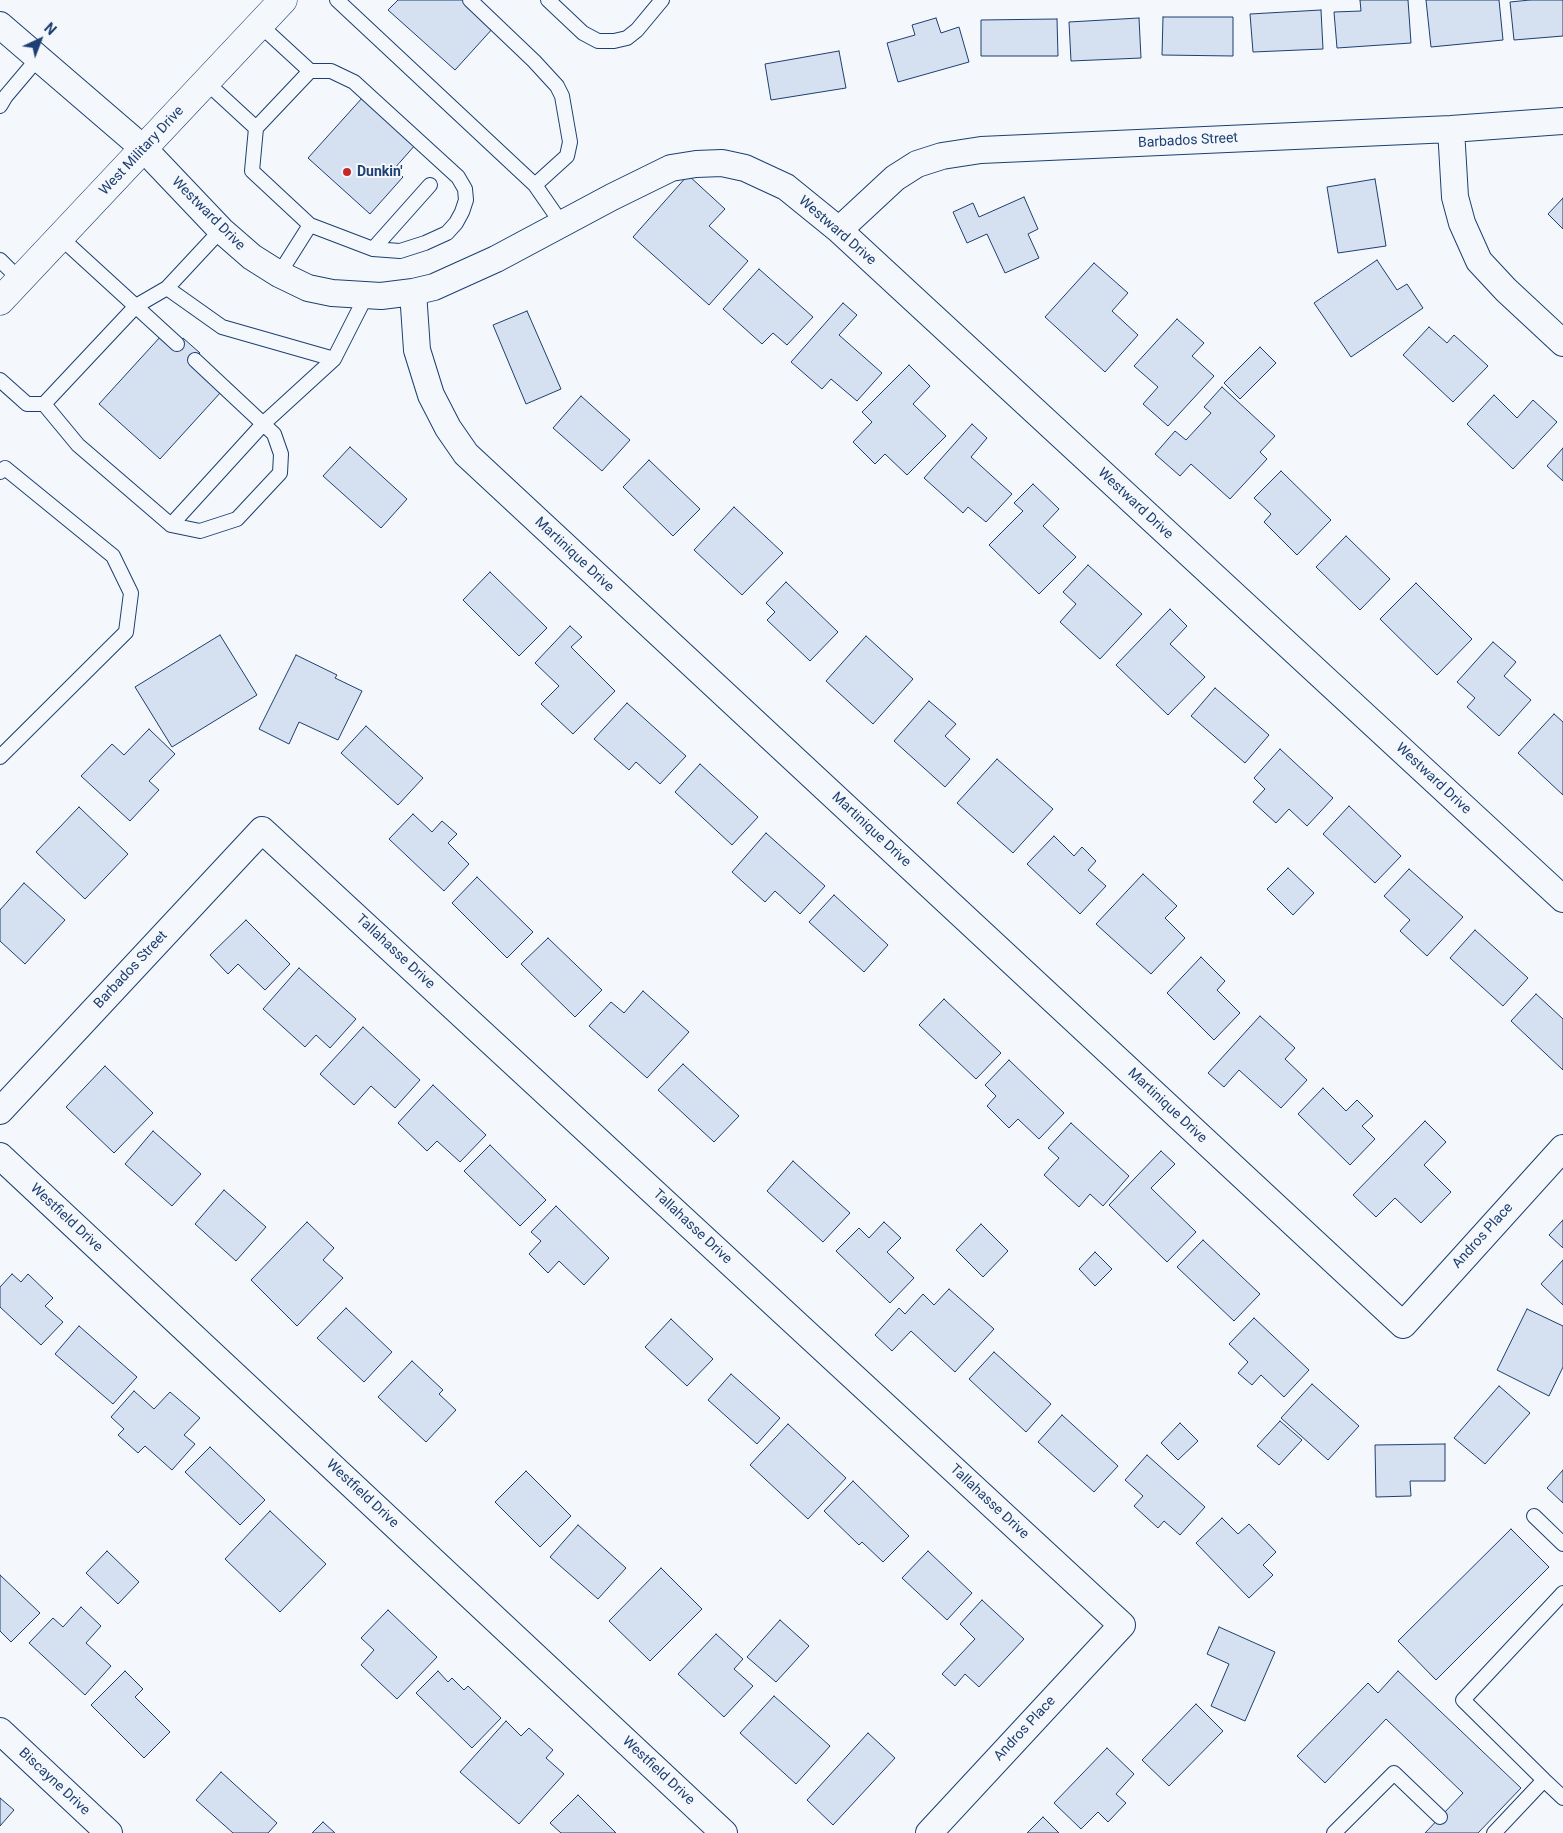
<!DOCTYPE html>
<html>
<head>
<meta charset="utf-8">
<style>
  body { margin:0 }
  #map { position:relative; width:1563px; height:1833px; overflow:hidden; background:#f4f7fb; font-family:Roboto,sans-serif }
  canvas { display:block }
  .north { position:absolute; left:15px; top:15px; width:50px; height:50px; -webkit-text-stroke:4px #f4f7fb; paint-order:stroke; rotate:43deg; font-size:14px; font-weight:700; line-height:20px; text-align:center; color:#1d3f73 }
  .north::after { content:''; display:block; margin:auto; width:18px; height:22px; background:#1d3f73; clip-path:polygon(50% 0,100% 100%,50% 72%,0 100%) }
</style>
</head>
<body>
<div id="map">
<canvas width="1563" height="1833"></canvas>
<div class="north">N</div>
</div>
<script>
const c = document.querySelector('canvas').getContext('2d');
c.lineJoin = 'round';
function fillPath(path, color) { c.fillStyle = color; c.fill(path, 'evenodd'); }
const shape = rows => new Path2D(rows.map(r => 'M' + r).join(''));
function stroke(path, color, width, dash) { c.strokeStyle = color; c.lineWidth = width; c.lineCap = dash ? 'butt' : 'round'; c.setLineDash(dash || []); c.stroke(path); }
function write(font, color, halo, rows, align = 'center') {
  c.font = font + ' Roboto,sans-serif'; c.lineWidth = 4; c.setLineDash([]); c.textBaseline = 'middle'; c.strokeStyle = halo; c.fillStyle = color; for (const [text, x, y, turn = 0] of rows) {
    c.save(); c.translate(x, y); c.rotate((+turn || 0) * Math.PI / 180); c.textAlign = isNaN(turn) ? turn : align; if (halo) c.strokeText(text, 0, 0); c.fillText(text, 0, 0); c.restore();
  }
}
const building = shape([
  [398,0,463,0,494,27,455,70,388,10,398,0],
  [1360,0,1408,0,1411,43,1337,48,1334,12,1361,11,1360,0],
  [1426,0,1499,0,1503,40,1431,47,1426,0],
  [1530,0,1563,0,1563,36,1514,40,1510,2,1530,0],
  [1321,10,1323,49,1253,52,1250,14,1321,10],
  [1163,17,1233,17,1233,56,1162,55,1163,17],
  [936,18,941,33,959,27,969,62,898,82,887,43,915,35,912,25,936,18],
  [1139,18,1141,58,1071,61,1069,22,1139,18],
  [1057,19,1058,56,981,56,981,20,1057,19],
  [839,51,846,88,771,100,765,64,839,51],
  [363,97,416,144,394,169,403,177,370,214,308,158,363,97],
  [688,175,725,209,709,226,748,261,709,305,633,237,688,175],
  [1375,179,1386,246,1338,253,1327,187,1375,179],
  [1024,197,1038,229,1028,234,1039,258,1005,273,987,234,967,243,953,212,973,203,979,217,1024,197],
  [1563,198,1563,229,1548,214,1563,198],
  [1377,260,1397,290,1407,284,1423,308,1351,357,1314,303,1377,260],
  [1094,263,1128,293,1112,311,1138,335,1105,372,1045,317,1094,263],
  [759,269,813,317,787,345,773,333,762,344,723,309,759,269],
  [843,303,857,315,839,335,882,373,857,401,831,379,822,389,791,362,843,303],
  [527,311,561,389,526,404,493,325,527,311],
  [1177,319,1204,343,1192,356,1214,376,1168,426,1143,404,1158,387,1134,366,1177,319],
  [1429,327,1447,343,1454,335,1488,366,1453,402,1403,355,1429,327],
  [161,336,174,348,183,338,200,353,191,364,221,392,160,459,99,404,161,336],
  [1260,347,1276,363,1240,399,1224,383,1260,347],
  [909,365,930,386,913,404,946,436,907,475,885,454,875,464,853,442,872,422,862,412,909,365],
  [1222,387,1275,436,1260,452,1267,459,1230,499,1191,464,1180,476,1155,454,1175,431,1186,440,1211,413,1204,407,1222,387],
  [1494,395,1517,418,1533,400,1557,422,1513,469,1467,424,1494,395],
  [581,396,630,440,602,471,553,428,581,396],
  [972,424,987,438,971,457,1012,494,986,522,968,507,963,513,924,478,972,424],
  [350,447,407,499,381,528,323,476,350,447],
  [1563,448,1563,481,1547,466,1563,448],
  [649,460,700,509,673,536,623,487,649,460],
  [1281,471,1331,520,1297,555,1264,522,1271,514,1254,498,1281,471],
  [1033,484,1059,509,1043,526,1076,557,1039,594,989,545,1023,511,1014,503,1033,484],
  [734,507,783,553,742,595,694,550,734,507],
  [1346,536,1390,579,1360,610,1316,567,1346,536],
  [1088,565,1142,614,1100,659,1060,622,1076,604,1063,592,1088,565],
  [490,572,547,628,519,656,463,600,490,572],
  [786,582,838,632,810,661,767,620,775,612,766,603,786,582],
  [1416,583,1472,639,1437,675,1380,619,1416,583],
  [1170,609,1187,626,1170,644,1205,677,1168,715,1116,665,1170,609],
  [570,626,582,637,571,647,615,691,573,734,541,704,559,686,535,663,570,626],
  [220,635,257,695,172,747,135,687,220,635],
  [866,636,913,679,873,724,826,681,866,636],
  [1493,642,1516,662,1504,676,1531,700,1499,736,1467,707,1475,698,1457,682,1493,642],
  [296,655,337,675,335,678,362,691,338,740,299,722,289,744,259,729,296,655],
  [1215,688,1269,735,1245,763,1191,716,1215,688],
  [929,701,956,724,945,736,970,759,945,787,894,741,929,701],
  [627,703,686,756,660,784,636,762,629,770,594,739,627,703],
  [1554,714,1563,722,1563,795,1518,753,1554,714],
  [366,726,423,778,398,805,341,753,366,726],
  [149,729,175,754,149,781,159,790,130,821,81,776,112,744,124,755,149,729],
  [1280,749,1333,798,1307,826,1289,809,1276,823,1253,802,1265,789,1254,778,1280,749],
  [997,759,1053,809,1013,853,957,803,997,759],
  [700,764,758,817,732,845,675,792,700,764],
  [1349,806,1401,856,1375,883,1323,834,1349,806],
  [79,807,128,854,85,899,36,852,79,807],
  [413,814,432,832,442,821,457,834,448,843,469,864,444,891,389,839,413,814],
  [766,833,825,886,800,914,775,891,765,902,732,872,766,833],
  [1054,836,1074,856,1082,847,1096,861,1088,870,1106,886,1080,914,1027,864,1054,836],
  [1288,868,1314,893,1293,915,1267,889,1288,868],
  [1409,869,1463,917,1427,956,1400,931,1410,920,1384,896,1409,869],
  [1143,874,1177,906,1165,918,1185,938,1151,974,1096,924,1143,874],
  [477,877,533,932,507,958,452,903,477,877],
  [24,883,65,920,25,964,0,941,0,910,24,883],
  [834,895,888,945,864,972,809,922,834,895],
  [246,920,290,964,265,990,238,964,228,974,210,955,246,920],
  [1475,930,1528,978,1503,1006,1450,958,1475,930],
  [548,938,602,990,575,1017,521,964,548,938],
  [1201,957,1225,981,1217,990,1240,1013,1214,1040,1167,993,1201,957],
  [299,968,356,1019,330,1048,316,1035,305,1047,263,1009,299,968],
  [643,991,689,1032,647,1078,589,1026,611,1002,624,1013,643,991],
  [1536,994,1563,1019,1563,1070,1511,1021,1536,994],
  [944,999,1001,1053,976,1079,919,1025,944,999],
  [1260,1016,1295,1048,1285,1059,1307,1080,1281,1108,1239,1070,1224,1087,1208,1073,1260,1016],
  [363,1027,420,1080,395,1108,371,1086,354,1105,320,1074,363,1027],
  [1009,1060,1064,1113,1039,1139,1018,1119,1009,1128,987,1106,996,1096,985,1085,1009,1060],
  [683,1064,739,1116,714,1142,658,1090,683,1064],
  [105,1066,153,1113,114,1153,66,1107,105,1066],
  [433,1085,486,1135,460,1162,437,1141,427,1151,398,1123,433,1085],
  [1323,1088,1346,1111,1357,1100,1373,1116,1362,1126,1375,1139,1350,1165,1298,1114,1323,1088],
  [1425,1121,1446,1142,1424,1165,1451,1192,1421,1223,1395,1198,1376,1217,1353,1195,1425,1121],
  [1071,1123,1129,1176,1103,1206,1090,1194,1079,1207,1044,1175,1059,1158,1048,1148,1071,1123],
  [153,1131,201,1174,172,1206,125,1164,153,1131],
  [490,1145,546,1200,520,1226,464,1171,490,1145],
  [1161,1151,1175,1164,1151,1188,1196,1232,1167,1262,1109,1205,1161,1151],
  [793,1161,850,1213,823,1242,767,1191,793,1161],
  [224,1190,266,1227,236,1261,195,1224,224,1190],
  [556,1206,609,1258,584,1285,559,1261,548,1273,529,1254,541,1241,531,1232,556,1206],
  [1563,1220,1563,1248,1549,1235,1563,1220],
  [307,1222,334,1248,323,1260,343,1278,297,1326,251,1280,307,1222],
  [884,1222,901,1238,887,1252,914,1278,890,1303,836,1251,859,1228,869,1238,884,1222],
  [981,1224,1008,1251,983,1277,956,1250,981,1224],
  [1203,1240,1260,1294,1234,1321,1177,1267,1203,1240],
  [1095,1252,1112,1269,1095,1286,1079,1269,1095,1252],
  [1563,1260,1563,1305,1541,1284,1563,1260],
  [12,1274,21,1282,28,1274,53,1298,45,1306,63,1322,41,1345,0,1307,0,1287,12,1274],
  [949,1289,994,1329,955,1372,911,1331,892,1351,875,1335,899,1308,905,1314,923,1294,934,1305,949,1289],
  [346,1308,392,1352,364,1382,317,1338,346,1308],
  [1527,1309,1563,1326,1563,1367,1549,1396,1497,1370,1527,1309],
  [1254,1318,1309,1370,1284,1397,1261,1375,1252,1385,1238,1373,1248,1362,1229,1344,1254,1318],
  [671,1319,713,1359,687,1386,645,1347,671,1319],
  [79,1326,137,1377,113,1404,55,1354,79,1326],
  [994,1352,1051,1404,1026,1432,969,1379,994,1352],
  [412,1361,443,1390,439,1394,456,1410,426,1442,378,1397,412,1361],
  [731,1374,780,1418,757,1444,708,1400,731,1374],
  [1312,1384,1359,1426,1328,1460,1281,1418,1312,1384],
  [1499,1386,1530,1413,1485,1464,1454,1438,1499,1386],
  [134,1391,154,1409,170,1392,200,1418,184,1435,195,1444,172,1470,145,1446,138,1453,118,1435,124,1429,111,1417,134,1391],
  [1062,1415,1118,1466,1094,1492,1038,1442,1062,1415],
  [1280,1421,1302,1440,1279,1465,1257,1446,1280,1421],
  [1180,1423,1198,1441,1178,1460,1161,1443,1180,1423],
  [788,1424,846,1478,808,1519,750,1465,788,1424],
  [1445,1444,1445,1481,1410,1481,1411,1496,1376,1497,1375,1445,1445,1444],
  [210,1447,265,1500,240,1525,185,1472,210,1447],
  [1147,1455,1205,1507,1180,1535,1164,1521,1158,1528,1134,1506,1143,1496,1125,1480,1147,1455],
  [1563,1470,1563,1503,1547,1488,1563,1470],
  [526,1471,571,1516,540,1547,495,1502,526,1471],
  [853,1481,909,1536,883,1562,862,1542,859,1545,824,1511,853,1481],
  [270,1511,326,1564,280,1612,225,1559,270,1511],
  [1222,1518,1238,1534,1249,1524,1276,1552,1263,1565,1273,1575,1249,1598,1196,1543,1222,1518],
  [578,1525,626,1568,598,1599,550,1557,578,1525],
  [1511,1529,1549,1567,1436,1680,1398,1641,1511,1529],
  [107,1551,139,1582,118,1604,86,1573,107,1551],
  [928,1551,972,1593,947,1620,902,1578,928,1551],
  [661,1568,702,1609,650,1661,609,1621,661,1568],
  [0,1575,40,1613,11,1642,0,1631,0,1575],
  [982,1600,1024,1639,979,1687,965,1674,955,1686,942,1674,975,1639,960,1624,982,1600],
  [81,1607,101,1626,86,1643,111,1666,85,1695,29,1643,53,1618,63,1627,81,1607],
  [388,1610,437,1657,397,1699,361,1665,374,1650,361,1638,388,1610],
  [780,1620,809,1646,776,1682,747,1657,780,1620],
  [1219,1627,1275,1652,1245,1721,1211,1706,1229,1664,1207,1654,1219,1627],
  [716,1634,743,1659,734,1669,753,1686,724,1717,678,1674,716,1634],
  [125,1671,143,1689,135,1697,170,1732,144,1758,91,1705,125,1671],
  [438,1671,448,1682,452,1678,464,1690,468,1686,501,1718,472,1748,416,1693,438,1671],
  [1398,1671,1521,1788,1478,1833,1425,1833,1463,1793,1386,1719,1325,1783,1297,1756,1368,1683,1378,1693,1398,1671],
  [774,1696,830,1746,796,1784,740,1733,774,1696],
  [1196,1704,1223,1731,1169,1786,1142,1760,1196,1704],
  [506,1721,521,1736,529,1728,553,1750,546,1758,564,1774,519,1824,460,1772,506,1721],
  [868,1733,895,1758,833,1825,807,1800,868,1733],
  [1107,1748,1134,1774,1116,1794,1126,1803,1108,1822,1098,1812,1081,1829,1054,1803,1107,1748],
  [221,1772,277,1823,268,1833,233,1833,196,1800,221,1772],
  [578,1795,616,1833,561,1833,550,1823,578,1795],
  [0,1798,14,1810,0,1826,0,1798],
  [1043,1817,1059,1833,1027,1833,1043,1817],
  [323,1822,335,1833,312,1833,323,1822]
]);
const service = shape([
  [337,0,535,185,562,224],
  [470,0,534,61,557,86,562,96,570,142,567,156,535,185],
  [548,0,583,33,598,41,614,41,627,38,637,30,662,0],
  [310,71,331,71,354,82,458,177,465,189,466,200,462,212,456,223,447,233,425,243,400,251,373,249],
  [206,82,256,128,310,71,260,25],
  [0,106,6,96,39,57],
  [256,128,252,171,310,225,279,274],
  [310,225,373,249,430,185],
  [60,237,177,344],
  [0,260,20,280],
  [167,288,222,327,334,359],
  [0,380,27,404,44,404,136,306,167,288,221,230],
  [44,404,78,445,171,525,200,531,237,519,280,473,281,454,274,434,195,360],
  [0,472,5,468,113,556,131,593,126,632,0,757],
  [171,525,264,423,334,359,366,296],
  [1534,1516,1563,1544],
  [1544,1780,1563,1798],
  [1334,1833,1394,1773,1440,1817],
  [1494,1833,1544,1780,1463,1700,1563,1593]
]);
const minor = shape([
  [0,25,144,149,221,230,252,257,279,274,308,288,332,293,381,296,413,292,434,287,496,259,612,197,671,168,696,164,722,163,745,168,786,187,839,230,1563,899],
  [1451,129,1455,197,1462,223,1479,261,1506,290,1563,343],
  [839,230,895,178,917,164,942,156,981,150,1451,129,1563,121],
  [413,292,417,350,431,395,448,428,466,454,1403,1325,1563,1148],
  [0,1111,262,830,1122,1625,929,1833],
  [0,1156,724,1833],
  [0,1731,109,1833]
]);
const secondary = shape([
  [0,301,283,0]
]);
const markers = [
  [347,172,5,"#c62828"]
];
const streetNames = [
  ["Barbados Street",1188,141,-3],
  ["West Military Drive",142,151,-47],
  ["Westward Drive",208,214,45],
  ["Westward Drive",837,231,41],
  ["Westward Drive",1135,504,43],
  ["Martinique Drive",574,555,43],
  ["Westward Drive",1433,779,43],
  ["Martinique Drive",871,830,43],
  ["Tallahasse Drive",395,952,43],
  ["Barbados Street",131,970,-47],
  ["Martinique Drive",1167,1106,43],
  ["Westfield Drive",66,1218,43],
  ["Tallahasse Drive",692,1227,43],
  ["Andros Place",1483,1236,-48],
  ["Westfield Drive",362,1494,43],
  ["Tallahasse Drive",989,1502,43],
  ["Andros Place",1025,1729,-47],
  ["Westfield Drive",658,1771,43],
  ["Biscayne Drive",54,1782,43]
];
const poiNames = [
  ["Dunkin'",357,172]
];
fillPath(building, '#d5e0f0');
stroke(building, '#1d3f73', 1);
stroke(service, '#1d3f73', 16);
stroke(minor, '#1d3f73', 28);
stroke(secondary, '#1d3f73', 29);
stroke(service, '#f4f7fb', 14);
stroke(minor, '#f4f7fb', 26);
stroke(secondary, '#f4f7fb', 28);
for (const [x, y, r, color] of markers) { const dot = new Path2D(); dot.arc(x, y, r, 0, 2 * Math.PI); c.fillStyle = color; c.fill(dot); stroke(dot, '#f4f7fb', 2); }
write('14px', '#1d3f73', '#f4f7fb', streetNames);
write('bold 14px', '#1d3f73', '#f4f7fb', poiNames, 'left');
</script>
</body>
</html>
